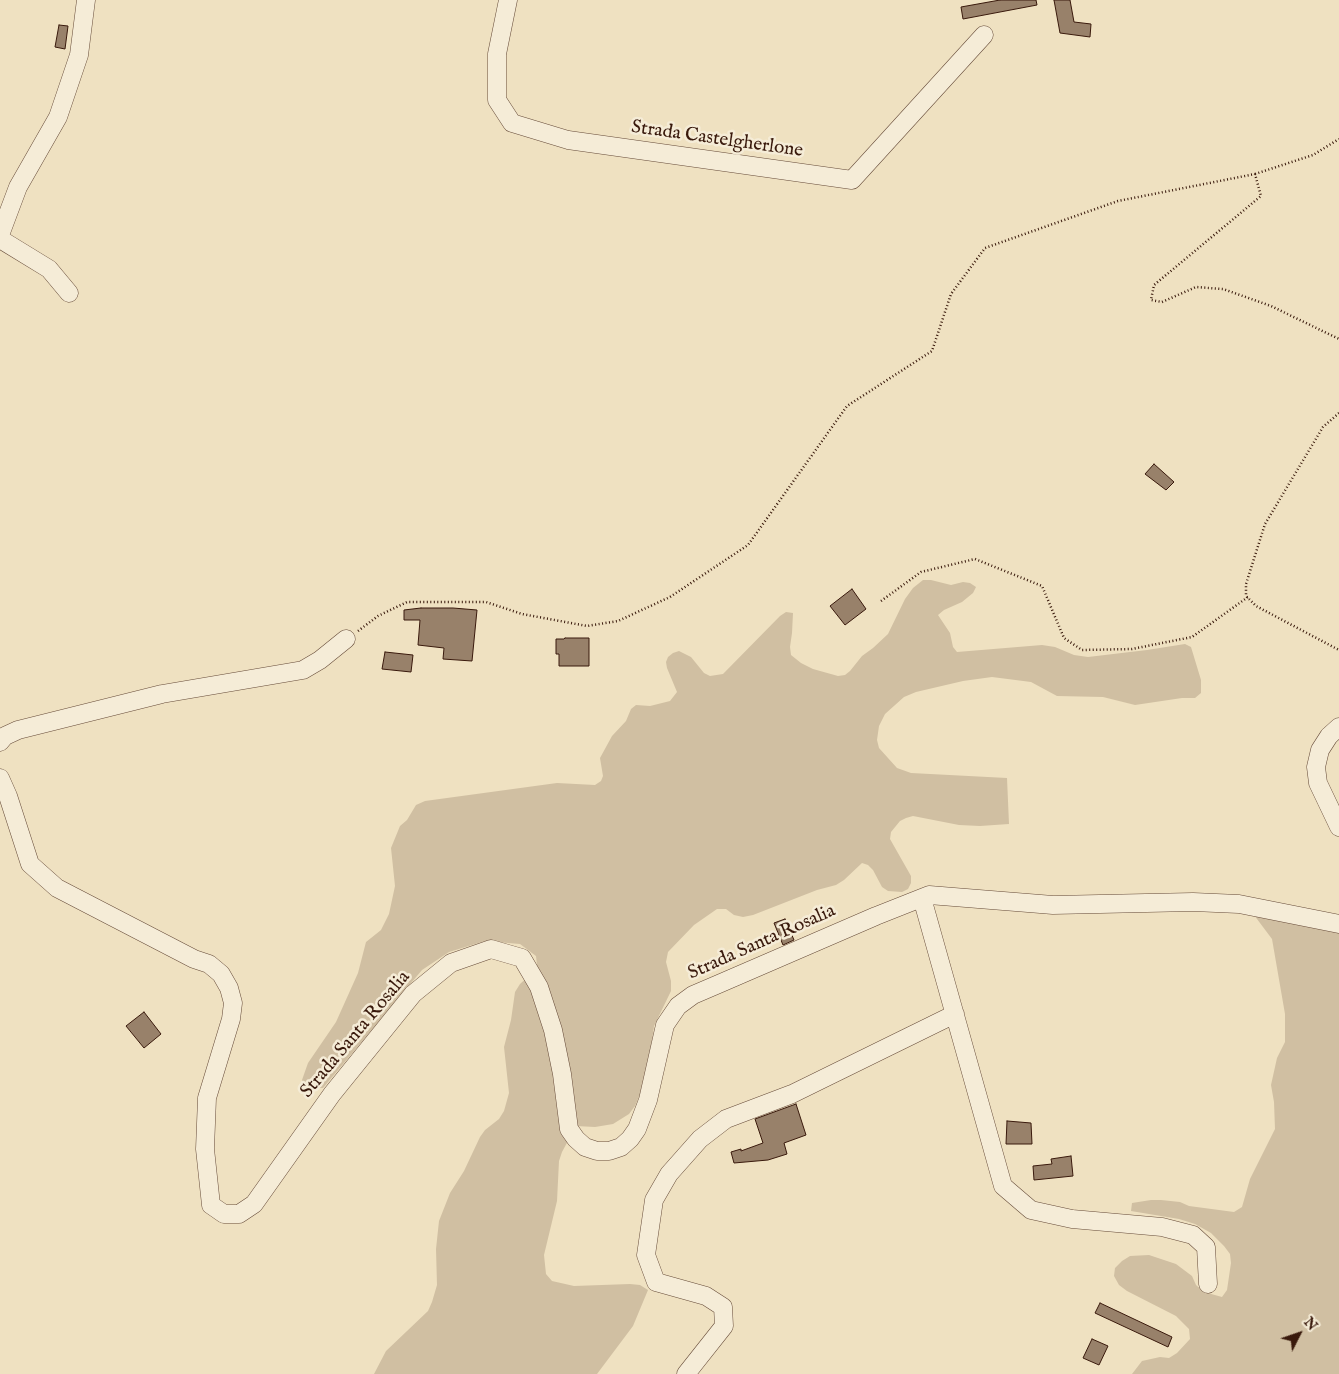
<!DOCTYPE html>
<html>
<head>
<meta charset="utf-8">
<style>
  body { margin:0 }
  #map { position:relative; width:1339px; height:1374px; overflow:hidden; background:#efe1c1; font-family:"IM FELL English",serif }
  canvas { display:block }
  .north { position:absolute; left:1274px; top:1309px; width:50px; height:50px; -webkit-text-stroke:4px #f5ecd7; paint-order:stroke; rotate:49deg; font-size:14px; font-weight:700; line-height:20px; text-align:center; color:#39190c }
  .north::after { content:''; display:block; margin:auto; width:18px; height:22px; background:#39190c; clip-path:polygon(50% 0,100% 100%,50% 72%,0 100%) }
</style>
</head>
<body>
<div id="map">
<canvas width="1339" height="1374"></canvas>
<div class="north">N</div>
</div>
<script>
const c = document.querySelector('canvas').getContext('2d');
c.lineJoin = 'round';
function fillPath(path, color) { c.fillStyle = color; c.fill(path, 'evenodd'); }
const shape = rows => new Path2D(rows.map(r => 'M' + r).join(''));
function stroke(path, color, width, dash) { c.strokeStyle = color; c.lineWidth = width; c.lineCap = dash ? 'butt' : 'round'; c.setLineDash(dash || []); c.stroke(path); }
function write(font, color, halo, rows, align = 'center') {
  c.font = font + ' "IM FELL English",serif'; c.lineWidth = 5; c.setLineDash([]); c.textBaseline = 'middle'; c.strokeStyle = halo; c.fillStyle = color; for (const [text, x, y, turn = 0] of rows) {
    c.save(); c.translate(x, y); c.rotate((+turn || 0) * Math.PI / 180); c.textAlign = isNaN(turn) ? turn : align; if (halo) c.strokeText(text, 0, 0); c.fillText(text, 0, 0); c.restore();
  }
}
const green = shape([
  [923,580,931,580,951,585,963,582,970,583,976,587,973,593,962,602,944,610,938,615,950,633,953,647,957,652,1042,645,1055,647,1074,655,1088,657,1147,650,1185,644,1191,647,1201,680,1201,693,1195,698,1182,698,1135,705,1103,697,1057,696,1031,682,992,677,963,681,916,692,904,697,885,714,879,726,877,740,879,748,897,768,911,773,1007,778,1009,824,980,826,959,825,913,816,906,818,900,821,891,832,890,839,911,876,911,883,908,889,902,892,888,891,882,887,873,870,868,865,862,863,844,880,836,885,817,890,753,915,743,917,734,915,726,909,717,909,694,925,668,952,666,962,671,981,671,991,654,1026,647,1078,635,1106,629,1114,613,1124,595,1127,576,1126,562,1152,559,1161,557,1201,544,1255,546,1274,552,1281,574,1286,630,1284,640,1285,648,1290,633,1326,597,1374,374,1374,386,1351,428,1311,432,1302,437,1285,436,1249,439,1221,450,1193,464,1171,480,1137,485,1130,499,1119,504,1111,509,1093,504,1047,511,1020,515,992,520,984,533,972,537,965,536,956,520,944,485,941,449,952,422,970,323,1088,305,1088,302,1080,308,1063,336,1022,358,973,366,942,381,930,389,914,395,886,391,848,400,826,407,820,416,805,425,801,557,783,595,785,601,781,603,776,600,758,612,736,626,721,631,709,636,705,650,706,670,701,677,692,667,668,666,662,668,657,673,653,679,651,691,657,704,673,710,676,723,674,780,616,786,612,793,613,792,633,790,647,791,655,801,663,813,669,838,676,845,675,850,671,862,656,873,648,888,634,905,599,913,588],
  [1254,915,1339,932,1339,1374,1132,1374,1142,1361,1160,1357,1169,1358,1177,1353,1190,1339,1189,1329,1176,1316,1127,1291,1119,1285,1114,1276,1115,1268,1122,1261,1130,1256,1149,1255,1176,1264,1192,1276,1196,1285,1204,1292,1222,1297,1227,1290,1231,1263,1230,1254,1224,1246,1211,1233,1195,1224,1179,1219,1131,1211,1132,1203,1151,1200,1161,1200,1180,1202,1189,1206,1234,1212,1242,1207,1250,1179,1275,1129,1274,1102,1271,1085,1277,1058,1285,1042,1285,1014,1272,939]
]);
const building = shape([
  [1000,0,1036,0,1037,5,963,19,961,7,1000,0],
  [1054,0,1070,0,1074,22,1091,24,1090,37,1060,33,1054,0],
  [59,25,68,26,65,49,55,47,59,25],
  [1154,464,1174,482,1166,490,1145,474,1154,464],
  [852,589,866,609,845,625,830,606,852,589],
  [421,608,453,608,477,610,472,661,443,659,444,648,418,645,420,620,404,620,404,610,421,608],
  [565,638,589,638,589,666,559,666,559,654,556,654,556,639,564,639,565,638],
  [385,652,413,655,411,672,382,669,385,652],
  [785,919,794,940,783,945,774,923,785,919],
  [144,1012,161,1034,144,1048,126,1026,144,1012],
  [796,1104,806,1135,784,1143,787,1154,768,1160,734,1163,731,1152,741,1149,741,1151,763,1143,755,1119,796,1104],
  [1007,1121,1031,1123,1032,1144,1006,1144,1007,1121],
  [1071,1156,1073,1176,1034,1180,1033,1166,1052,1164,1051,1159,1071,1156],
  [1100,1303,1172,1337,1168,1347,1095,1313,1100,1303],
  [1092,1339,1108,1346,1099,1365,1083,1358,1092,1339]
]);
const path = shape([
  [1255,174,1313,155,1339,139],
  [1339,413,1323,427,1265,524,1246,584,1246,596,1256,606,1339,650],
  [881,601,921,572,975,559,1042,586,1064,638,1082,650,1132,649,1192,637,1248,597],
  [358,631,378,616,407,602,486,602,522,614,587,626,618,621,670,597,748,545,847,406,932,351,951,294,985,248,1118,201,1255,174,1261,196,1154,285,1151,300,1162,302,1196,287,1223,289,1271,306,1339,339]
]);
const minor = shape([
  [508,0,497,54,497,100,512,123,568,140,852,180,984,35],
  [0,235,18,187,58,117,79,55,86,0],
  [0,239,49,269,69,293],
  [1339,727,1329,736,1320,750,1316,767,1318,783,1339,827],
  [0,742,5,736,18,730,162,694,303,670,320,660,346,639],
  [0,778,8,796,30,864,57,888,194,959,209,964,221,974,229,988,233,1003,231,1019,207,1098,205,1149,211,1205,224,1214,239,1214,254,1204,332,1094,413,994,451,963,491,949,522,958,539,987,553,1030,562,1074,569,1129,576,1139,585,1147,597,1151,609,1151,621,1147,630,1139,637,1129,648,1100,665,1025,678,1006,693,995,721,983,876,916,929,895,1053,905,1193,902,1239,904,1339,924],
  [922,898,1003,1186,1031,1210,1072,1219,1162,1227,1193,1235,1206,1247,1208,1284],
  [686,1374,724,1326,723,1307,706,1296,656,1282,646,1255,654,1200,669,1174,700,1139,726,1119,792,1094,955,1014]
]);
const streetNames = [
  ["Strada Castelgherlone",717,140,8],
  ["Strada Santa Rosalia",762,943,-24],
  ["Strada Santa Rosalia",356,1035,-50]
];
fillPath(green, '#d0bfa2');
fillPath(building, '#98816a');
stroke(building, '#39190c', 1);
stroke(minor, '#664b39', 19);
stroke(path, '#39190c', 2.5, [1, 2.5]);
stroke(minor, '#f5ecd7', 18);
write('19px', '#39190c', '#f5ecd7', streetNames);
</script>
</body>
</html>
